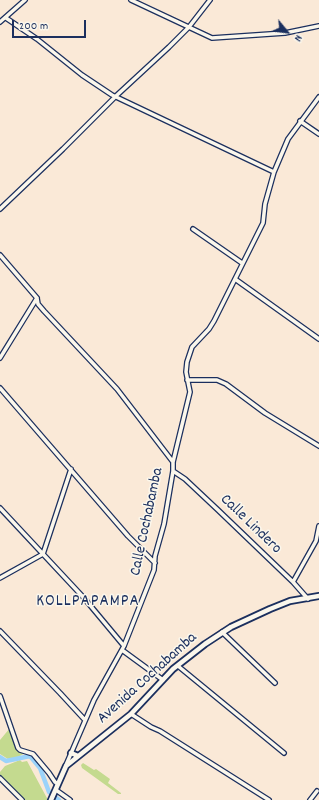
<!DOCTYPE html>
<html>
<head>
<meta charset="utf-8">
<style>
  body { margin:0 }
  #map { position:relative; width:319px; height:800px; overflow:hidden; background:#fae9d7; font-family:Dekko,sans-serif }
  canvas { display:block }
  .north { position:absolute; left:267px; top:12px; width:40px; height:40px; -webkit-text-stroke:3px #fbf7ec; paint-order:stroke; rotate:119deg; font-size:11px; font-weight:700; line-height:16px; text-align:center; color:#1b2f5e }
  .north::after { content:''; display:block; margin:auto; width:14px; height:18px; background:#1b2f5e; clip-path:polygon(50% 0,100% 100%,50% 72%,0 100%) }
  .scale { position:absolute; left:12px; top:20px; width:74px; height:18px; box-sizing:border-box; border:2px solid #1b2f5e; border-top:0; padding-left:5px; font-size:12px; line-height:14px; white-space:nowrap; color:#1b2f5e; -webkit-text-stroke:3px #fbf7ec; paint-order:stroke }
</style>
</head>
<body>
<div id="map">
<canvas width="319" height="800"></canvas>
<div class="north">N</div>
<div class="scale">200 m</div>
</div>
<script>
const c = document.querySelector('canvas').getContext('2d');
c.lineJoin = 'round';
function fillPath(path, color) { c.fillStyle = color; c.fill(path, 'evenodd'); }
const shape = rows => new Path2D(rows.map(r => 'M' + r).join(''));
function stroke(path, color, width, dash) { c.strokeStyle = color; c.lineWidth = width; c.lineCap = dash ? 'butt' : 'round'; c.setLineDash(dash || []); c.stroke(path); }
function write(font, color, halo, rows, align = 'center') {
  c.font = font + ' Dekko,sans-serif'; c.lineWidth = 3; c.setLineDash([]); c.textBaseline = 'middle'; c.strokeStyle = halo; c.fillStyle = color; for (const [text, x, y, turn = 0] of rows) {
    c.save(); c.translate(x, y); c.rotate((+turn || 0) * Math.PI / 180); c.textAlign = isNaN(turn) ? turn : align; if (halo) c.strokeText(text, 0, 0); c.fillText(text, 0, 0); c.restore();
  }
}
const green = shape([
  [10,728,17,748,25,753,18,757,8,759,0,754,0,740],
  [20,760,22,762,27,761,48,800,24,800,0,775,0,772,5,766],
  [83,763,94,770,96,769,110,779,108,783,121,793,121,794,118,794,82,768,81,765]
]);
const river = shape([
  [0,757,6,761,30,756,40,768,49,792,59,800]
]);
const minor = shape([
  [131,0,212,38,285,33,319,26],
  [6,18,37,39,82,75,112,95,274,172],
  [0,22,25,0],
  [300,121,319,134],
  [0,209,63,149,116,96,169,47,189,27,210,0],
  [193,229,242,263],
  [0,255,37,298,38,304,44,311,117,389,173,462],
  [235,279,319,339],
  [0,358,37,298],
  [187,380,217,380,226,384,265,413,319,446],
  [0,388,128,536,155,563],
  [173,471,185,479,218,510,293,582,308,599],
  [0,508,84,598,124,646],
  [0,578,43,554,71,469],
  [293,582,316,541,319,526],
  [0,631,60,693,84,719],
  [222,632,275,683],
  [122,650,163,680],
  [178,666,284,753],
  [0,696,18,748,20,750,33,754,49,773,55,782,58,784],
  [131,714,151,727,160,731,269,800],
  [66,765,94,700,124,646,154,570,155,556,164,524,173,471,173,462,190,392,186,372,187,362,192,347,209,329,214,321,263,223,265,204,274,172,288,139,319,97],
  [0,778,22,800],
  [56,790,70,800],
  [310,800,317,791]
]);
const major = shape([
  [71,753,78,756],
  [51,800,66,766,131,714,173,669,205,644,231,627,270,609,290,601,319,596]
]);
const streetNames = [
  ["Calle Cochabamba",148,522,-78],
  ["Calle Lindero",250,525,44],
  ["Avenida Cochabamba",148,679,-42]
];
const neighbourhoodNames = [
  ["KOLLPAPAMPA",88,603]
];
fillPath(green, '#c4da8f');
stroke(river, '#9bd3fa', 4.5);
stroke(minor, '#1b2f5e', 6);
stroke(major, '#1b2f5e', 8);
stroke(minor, '#fbf7ec', 3.5);
stroke(major, '#fbf7ec', 4.5);
write('16px', '#1b2f5e', '#fbf7ec', streetNames);
c.letterSpacing = '1px';
write('17px', '#1b2f5e', '#fbf7ec', neighbourhoodNames);
c.letterSpacing = '0px';
</script>
</body>
</html>
